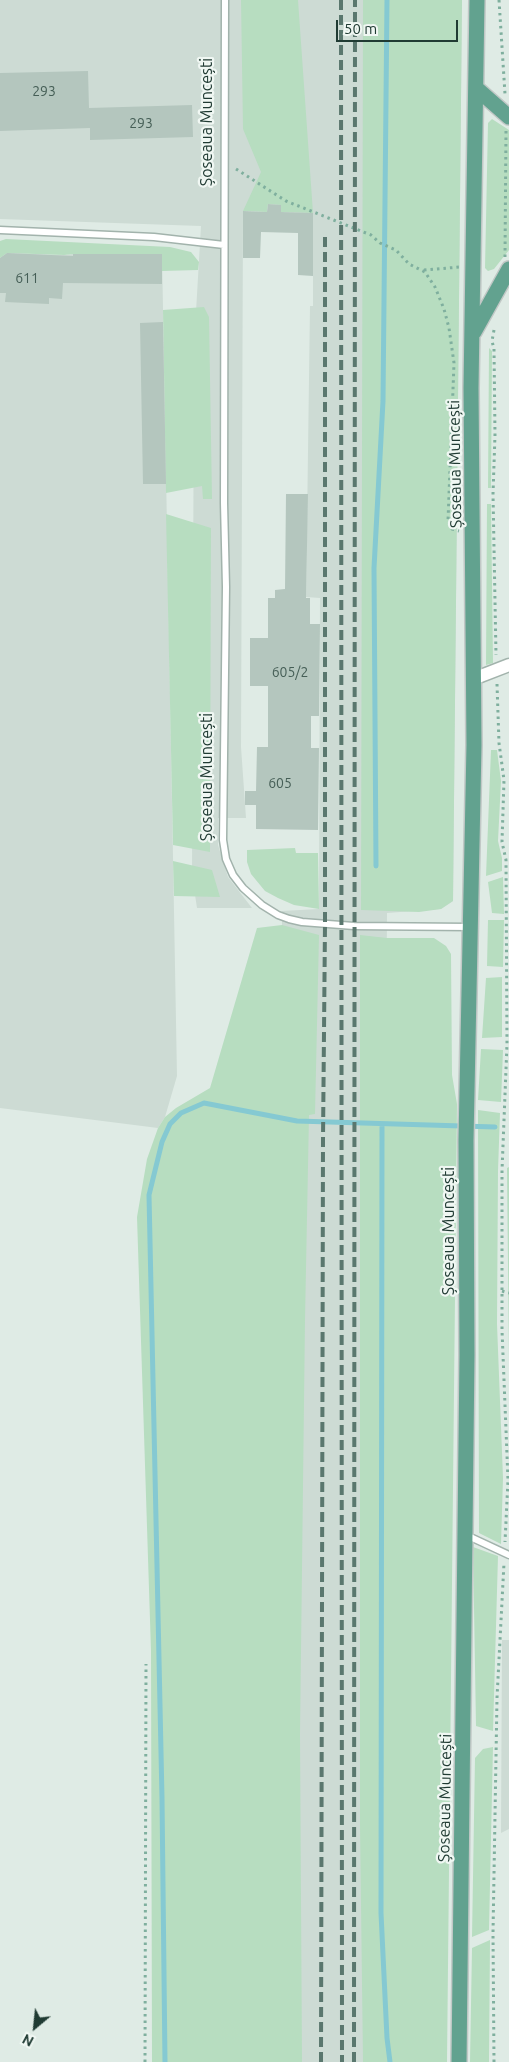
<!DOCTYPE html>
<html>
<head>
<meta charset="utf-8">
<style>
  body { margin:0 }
  #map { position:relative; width:509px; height:2062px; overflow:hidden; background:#dfebe5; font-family:Ubuntu,sans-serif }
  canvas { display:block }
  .north { position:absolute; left:10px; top:2002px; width:50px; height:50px; -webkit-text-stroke:4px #f0f7f3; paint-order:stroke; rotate:208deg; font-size:14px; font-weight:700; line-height:20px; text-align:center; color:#203b33 }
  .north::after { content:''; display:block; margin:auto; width:18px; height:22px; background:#203b33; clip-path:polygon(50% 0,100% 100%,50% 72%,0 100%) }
  .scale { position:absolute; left:336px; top:20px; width:122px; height:22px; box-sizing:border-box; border:2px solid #203b33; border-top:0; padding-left:6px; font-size:15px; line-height:18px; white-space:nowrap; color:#203b33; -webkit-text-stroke:4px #f0f7f3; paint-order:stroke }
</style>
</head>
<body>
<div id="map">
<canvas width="509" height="2062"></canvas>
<div class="north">N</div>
<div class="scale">50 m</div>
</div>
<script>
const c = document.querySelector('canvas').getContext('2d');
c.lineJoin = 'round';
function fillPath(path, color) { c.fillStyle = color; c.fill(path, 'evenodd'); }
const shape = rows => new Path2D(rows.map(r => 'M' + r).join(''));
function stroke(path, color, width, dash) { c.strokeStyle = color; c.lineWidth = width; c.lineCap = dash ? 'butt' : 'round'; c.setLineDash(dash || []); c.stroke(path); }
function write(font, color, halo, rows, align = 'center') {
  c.font = font + ' Ubuntu,sans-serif'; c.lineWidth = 4.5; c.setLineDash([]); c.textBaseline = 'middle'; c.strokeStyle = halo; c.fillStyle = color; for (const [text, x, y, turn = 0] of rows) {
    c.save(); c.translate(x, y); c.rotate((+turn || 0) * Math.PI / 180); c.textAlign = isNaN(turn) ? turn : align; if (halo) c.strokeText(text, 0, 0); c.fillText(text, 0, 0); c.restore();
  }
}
const built = shape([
  [0,0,462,0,453,901,441,909,387,913,385,1253,390,2062,280,2062,282,911,319,909,320,598,306,597,310,306,313,306,313,213,281,212,281,205,268,204,243,212,241,747,246,818,218,818,218,845,228,877,252,908,197,908,192,875,194,346,201,226,0,219],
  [7,253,64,255,73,254,162,254,177,1076,165,1117,158,1128,0,1108,0,258],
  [502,1640,509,1640,509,1829,501,1833]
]);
const green = shape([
  [241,0,298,0,313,213,281,212,281,205,268,204,267,212,243,211,261,172,243,129],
  [363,0,462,0,453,901,441,909,419,912,361,910],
  [492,119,509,130,509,250,494,269,488,271,485,268,488,123],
  [6,239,170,247,191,252,199,262,198,270,162,271,162,254,73,254,64,255,7,253,0,258,0,241],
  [204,307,209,317,212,499,203,499,202,486,166,493,163,310],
  [489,348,492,351,491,488,488,488],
  [487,504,491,504,493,663,486,665],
  [166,514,211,528,210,852,173,845],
  [491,750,497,750,501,781,498,841,502,858,502,871,486,876],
  [295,848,296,853,318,853,319,909,294,905,278,898,265,891,251,874,247,862,247,850],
  [173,861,212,870,220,897,174,896],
  [503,877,504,914,492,913,488,882],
  [488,920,504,920,503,967,487,966],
  [282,925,319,935,315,1114,309,1115,305,1320,300,1734,302,2062,152,2062,151,1651,137,1217,147,1159,158,1128,165,1117,176,1108,210,1088,257,928],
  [360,935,387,938,434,938,446,946,451,954,452,1075,457,1104,447,2062,363,2062,360,1825],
  [502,977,502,1037,482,1038,486,978],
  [481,1049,503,1050,501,1102,478,1100],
  [478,1110,500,1113,498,1171,497,1324,503,1478,501,1544,479,1533],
  [509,1167,509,1362,507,1168],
  [473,1547,498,1556,493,1731,476,1726],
  [493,1747,489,1930,472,1937,475,1758,483,1749],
  [490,1940,489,2062,470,2062,472,1948]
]);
const stream = shape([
  [376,866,374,568,383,401,387,0],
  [382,1124,381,1913,387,2038,390,2062],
  [165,2062,162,1798,149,1195,162,1142,170,1124,181,1113,204,1103,297,1121,495,1127]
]);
const building = shape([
  [88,71,89,108,192,105,193,137,90,140,90,128,0,131,0,73],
  [268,204,281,205,281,212,313,213,313,276,298,275,298,233,261,232,260,258,243,258,243,211,267,212],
  [7,253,73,256,73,254,162,254,162,284,63,283,62,299,49,298,49,304,5,302,6,293,0,293,0,258],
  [163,322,166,484,143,484,140,323],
  [286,494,308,494,306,598,310,598,310,624,320,624,319,716,311,716,311,748,319,748,318,830,256,829,256,805,245,805,245,791,256,791,257,747,268,747,268,686,250,686,250,638,268,638,268,598,275,598,275,590,285,589]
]);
const path = shape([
  [499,0,505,94],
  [236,169,286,201,371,235,380,243,396,250,409,264,425,272,435,287,444,309,449,328,454,363,448,521,452,529,459,531],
  [505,257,506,130],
  [424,270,460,267],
  [494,330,492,341,494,349,495,435,493,494,496,655],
  [497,684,499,743,504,780,502,842,506,860,507,1044,502,1171,502,1330,508,1480,505,1542],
  [502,1291,509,1293],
  [145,2062,146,1664],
  [494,2062,493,1933,497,1698,504,1563]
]);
const lane = shape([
  [225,0,224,503,226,587,223,840,226,859,233,875,243,888,262,905,278,915,289,919,302,922,354,926,470,927],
  [0,230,154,237,224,245],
  [466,1535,509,1555]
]);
const street = shape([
  [473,679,509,665]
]);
const primary = shape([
  [476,88,509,117],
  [474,332,509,269],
  [459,2062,467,1355,466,1140,474,745,471,388,477,0]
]);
const rail = shape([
  [341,0,342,2062],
  [321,2062,323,1140,325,924,325,236],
  [354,2062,355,0]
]);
const numberNames = [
  ["293",44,91],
  ["293",141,123],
  ["611",27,278],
  ["605/2",290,672],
  ["605",280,783]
];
const streetNames = [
  ["Șoseaua Muncești",207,122,-90],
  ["Șoseaua Muncești",455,464,-91],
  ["Șoseaua Muncești",207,777,-90],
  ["Șoseaua Muncești",449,1231,-90],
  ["Șoseaua Muncești",445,1798,-89]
];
fillPath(built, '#cddbd4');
fillPath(green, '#b7ddc0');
stroke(stream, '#85c9d2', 5);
fillPath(building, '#b4c6be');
stroke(lane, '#a2b3ac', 9);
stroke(street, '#a2b3ac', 15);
stroke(primary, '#c1c8c6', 18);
stroke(path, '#7faf9e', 3, [2.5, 4]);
stroke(lane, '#fff', 6);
stroke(street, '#fff', 12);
stroke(primary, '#62a28f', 15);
stroke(rail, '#5a776e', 4, [10, 5]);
write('14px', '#455e56', null, numberNames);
write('16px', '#203b33', '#f0f7f3', streetNames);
</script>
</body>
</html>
